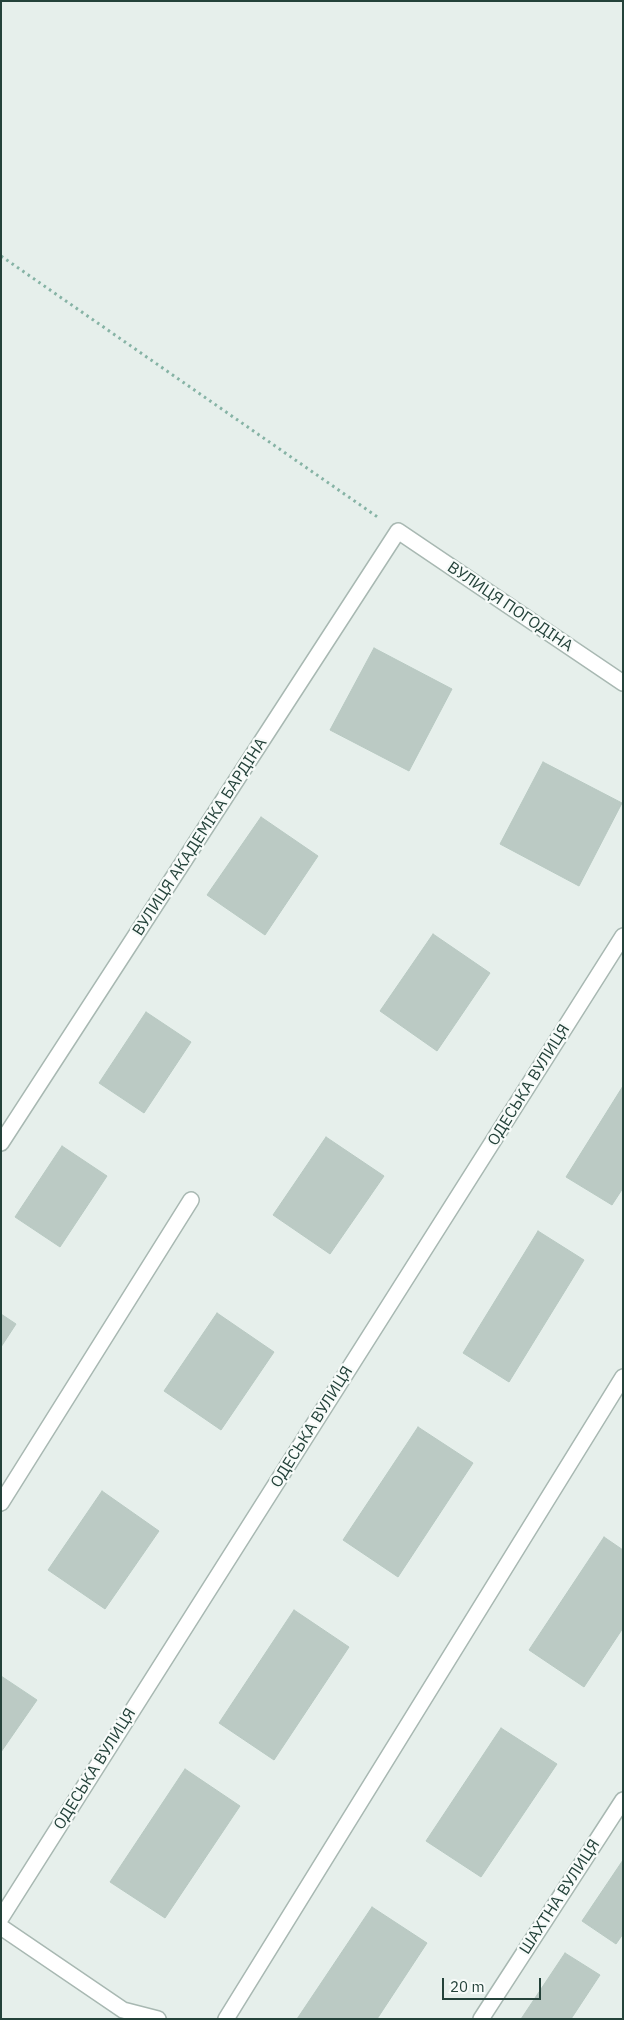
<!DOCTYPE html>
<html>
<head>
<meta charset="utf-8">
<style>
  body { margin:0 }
  #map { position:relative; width:624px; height:2020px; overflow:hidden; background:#e6efeb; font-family:"IBM Plex Sans",sans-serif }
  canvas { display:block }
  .frame { position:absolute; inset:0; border:2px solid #24423a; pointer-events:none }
  .scale { position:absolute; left:442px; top:1978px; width:99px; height:22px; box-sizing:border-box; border:2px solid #24423a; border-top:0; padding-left:6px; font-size:15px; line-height:18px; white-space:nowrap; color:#24423a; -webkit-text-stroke:4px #f7fbf9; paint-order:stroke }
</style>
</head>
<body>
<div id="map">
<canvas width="624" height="2020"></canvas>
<div class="frame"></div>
<div class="scale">20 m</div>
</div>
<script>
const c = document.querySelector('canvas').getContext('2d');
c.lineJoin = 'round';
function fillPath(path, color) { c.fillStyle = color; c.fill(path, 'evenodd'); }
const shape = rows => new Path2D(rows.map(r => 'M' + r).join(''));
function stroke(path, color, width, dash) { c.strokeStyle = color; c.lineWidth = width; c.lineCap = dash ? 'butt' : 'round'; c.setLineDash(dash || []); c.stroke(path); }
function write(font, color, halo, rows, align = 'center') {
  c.font = font + ' "IBM Plex Sans",sans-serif'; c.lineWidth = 4.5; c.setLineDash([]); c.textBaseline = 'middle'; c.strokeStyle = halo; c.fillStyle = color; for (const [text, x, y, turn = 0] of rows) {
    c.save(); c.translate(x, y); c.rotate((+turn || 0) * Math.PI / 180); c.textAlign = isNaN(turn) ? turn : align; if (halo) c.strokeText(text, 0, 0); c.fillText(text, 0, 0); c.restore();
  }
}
const building = shape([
  [374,648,452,689,409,771,330,730,374,648],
  [543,762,622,803,579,886,500,844,543,762],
  [261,817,318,856,265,935,207,895,261,817],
  [433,934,490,973,437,1051,380,1011,433,934],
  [146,1012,191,1042,144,1113,99,1083,146,1012],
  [623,1086,623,1188,612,1205,566,1177,623,1086],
  [326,1137,384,1176,330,1254,273,1215,326,1137],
  [62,1146,107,1176,60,1247,15,1217,62,1146],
  [538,1231,584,1260,509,1382,463,1353,538,1231],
  [217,1313,274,1352,221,1430,164,1391,217,1313],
  [1,1314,16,1324,1,1347,1,1314],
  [418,1427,473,1463,398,1577,343,1540,418,1427],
  [102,1491,159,1531,105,1609,48,1570,102,1491],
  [604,1537,623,1550,623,1628,584,1687,529,1650,604,1537],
  [294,1610,349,1647,274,1760,219,1723,294,1610],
  [1,1676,37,1700,1,1752,1,1676],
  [501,1728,557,1764,481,1877,426,1841,501,1728],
  [185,1769,240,1806,165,1918,110,1882,185,1769],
  [623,1860,623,1934,616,1944,582,1921,623,1860],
  [372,1907,427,1943,377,2019,297,2019,372,1907],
  [565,1953,600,1975,571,2019,521,2019,565,1953]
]);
const path = shape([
  [1,256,379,518]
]);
const minor = shape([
  [1,1143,398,531,623,683],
  [1,1503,191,1200],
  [1,1918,623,936],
  [1,1927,123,2010,158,2019],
  [226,2019,623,1377],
  [481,2019,623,1800]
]);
const streetNames = [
  ["ВУЛИЦЯ ПОГОДІНА",510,607,34],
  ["ВУЛИЦЯ АКАДЕМІКА БАРДІНА",200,837,-57],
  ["ОДЕСЬКА ВУЛИЦЯ",529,1085,-58],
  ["ОДЕСЬКА ВУЛИЦЯ",312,1427,-58],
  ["ОДЕСЬКА ВУЛИЦЯ",95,1769,-58],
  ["ШАХТНА ВУЛИЦЯ",560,1897,-57]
];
fillPath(building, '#bbcac4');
stroke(building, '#b8c9c2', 1);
stroke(minor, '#a8b8b2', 18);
stroke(path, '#86b3a5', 3, [2.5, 4]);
stroke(minor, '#fff', 15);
write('16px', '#24423a', '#f7fbf9', streetNames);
</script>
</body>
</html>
